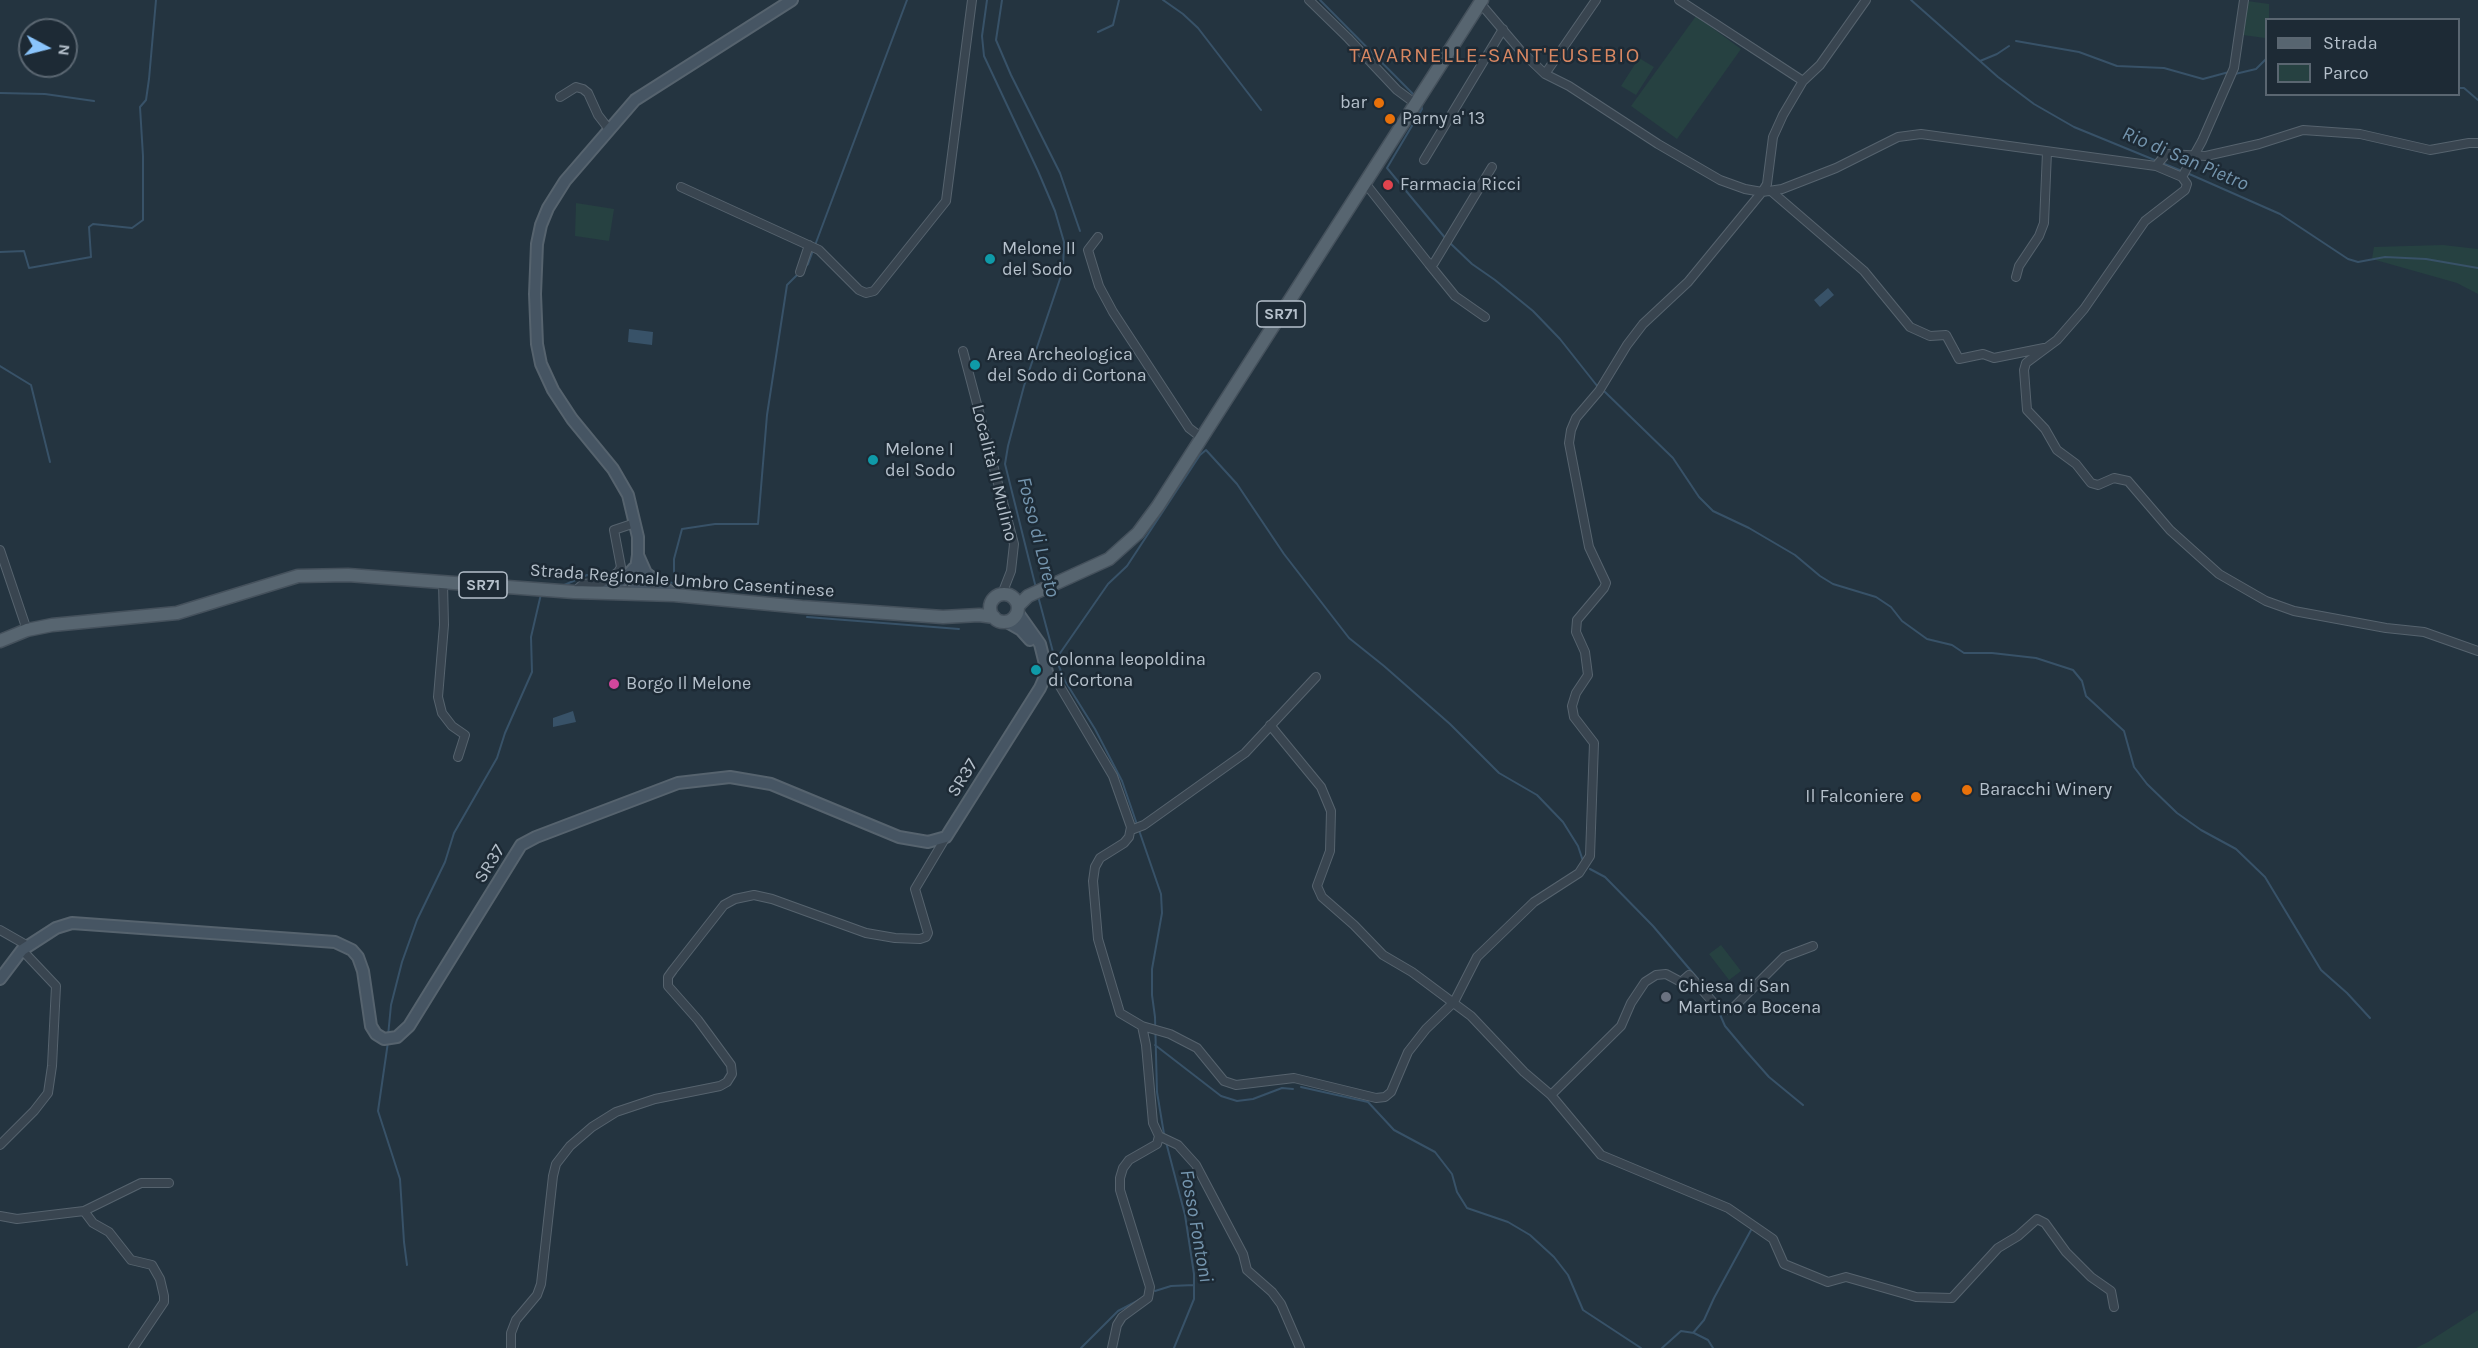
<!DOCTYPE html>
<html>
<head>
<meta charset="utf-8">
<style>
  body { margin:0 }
  #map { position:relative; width:2478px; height:1348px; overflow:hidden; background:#243440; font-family:Karla,sans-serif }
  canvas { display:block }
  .legend { position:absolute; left:2265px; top:18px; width:195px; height:78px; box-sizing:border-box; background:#1d2a35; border:2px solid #5a6671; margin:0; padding:8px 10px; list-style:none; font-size:18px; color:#b5c0cb }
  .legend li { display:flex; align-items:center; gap:12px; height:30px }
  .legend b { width:30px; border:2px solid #5a6671 }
  .north { position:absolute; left:18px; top:18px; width:60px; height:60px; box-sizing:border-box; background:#1d2a35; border:2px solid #5a6671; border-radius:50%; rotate:97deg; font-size:16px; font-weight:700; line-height:24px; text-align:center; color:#b5c0cb }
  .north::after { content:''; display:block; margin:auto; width:21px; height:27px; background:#8ac4fb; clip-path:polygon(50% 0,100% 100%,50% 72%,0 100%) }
</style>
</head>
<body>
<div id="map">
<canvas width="2478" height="1348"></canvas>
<ul class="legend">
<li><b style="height:8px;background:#576570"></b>Strada</li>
<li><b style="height:16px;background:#264141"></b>Parco</li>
</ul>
<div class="north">N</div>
</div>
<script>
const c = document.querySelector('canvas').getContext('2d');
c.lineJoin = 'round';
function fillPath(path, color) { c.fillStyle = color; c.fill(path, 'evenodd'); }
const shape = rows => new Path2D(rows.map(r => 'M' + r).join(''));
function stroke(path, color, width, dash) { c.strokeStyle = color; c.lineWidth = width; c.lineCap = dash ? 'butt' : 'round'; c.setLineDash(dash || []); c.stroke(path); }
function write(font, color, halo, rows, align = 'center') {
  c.font = font + ' Karla,sans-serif'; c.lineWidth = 5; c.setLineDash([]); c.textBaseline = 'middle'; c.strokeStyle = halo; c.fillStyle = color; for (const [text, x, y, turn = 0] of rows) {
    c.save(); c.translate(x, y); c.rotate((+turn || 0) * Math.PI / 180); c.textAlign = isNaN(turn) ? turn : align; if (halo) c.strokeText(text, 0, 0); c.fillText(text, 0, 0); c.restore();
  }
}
const green = shape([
  [2247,1,2269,4,2269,19,2266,20,2265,38,2243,35],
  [1696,16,1741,49,1677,139,1631,106],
  [1639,58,1654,67,1636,95,1621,86],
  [576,203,614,209,609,241,575,236],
  [2443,245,2478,249,2478,294,2457,283,2372,259,2374,247],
  [1721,945,1741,971,1729,980,1709,954],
  [2478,1310,2478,1348,2416,1348,2428,1342]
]);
const water = shape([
  [1828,288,1834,295,1820,307,1814,300],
  [629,329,653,332,652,345,628,342],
  [573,711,576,722,553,727,553,718]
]);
const stream = shape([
  [987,0,982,36,984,56,1038,171,1055,211,1064,242,1063,270,1024,386,1008,446,1005,464,1036,588],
  [1002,0,996,40,1011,75,1060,173,1080,231],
  [1163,0,1183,14,1198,28,1261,110],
  [1320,0,1415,96],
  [1911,0,1998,77,2034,104,2074,127,2157,161],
  [1098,32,1113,25,1119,0],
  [2016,41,2079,52,2117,66,2164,68,2203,79,2229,72],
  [1980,61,1997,54,2009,46],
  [2235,74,2256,69,2266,59],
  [2458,88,2464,88,2478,100],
  [0,93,45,94,94,101],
  [1421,102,1422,109,1387,168,1446,239],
  [2162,163,2182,171],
  [2187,173,2280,214,2348,259,2358,262,2385,257,2426,259,2478,268],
  [1450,243,1472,264,1495,280,1533,311,1560,339,1598,387],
  [0,252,24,251,29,268,91,257,89,227,93,224,132,228,143,220,143,156,140,107,146,100,149,79,156,0],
  [804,268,808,264,907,0],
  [0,366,31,385,50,462],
  [1604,391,1673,458,1699,497,1713,511,1749,528,1795,555,1820,576,1833,584,1876,597,1891,607,1902,621,1927,639,1952,645,1964,653,1992,653,2036,658,2073,670,2082,681,2086,696,2124,731,2134,767,2147,784,2177,813,2201,830,2236,849,2265,877,2321,970,2347,993,2370,1018],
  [665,582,674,583,674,559,682,529,715,524,758,524,767,415,787,285,798,274],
  [562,586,587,575,608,577],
  [1038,596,1053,652,1065,681,1095,729,1122,781,1161,894,1162,913,1152,969,1152,995,1155,1017,1157,1092,1164,1134],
  [807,617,959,629],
  [1056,659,1108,584,1127,566,1200,455,1206,450,1237,484,1284,554,1349,638,1384,666,1450,724,1499,773,1537,795,1563,822,1578,846,1583,861],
  [1590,869,1605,877,1653,926,1715,999],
  [1718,1010,1725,1026,1746,1051,1769,1077,1803,1105],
  [388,1036,391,1005,402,962,417,920,445,862,454,833,497,758,505,733,532,672,531,637,541,594],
  [388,1042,378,1111,400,1179,404,1242,407,1265],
  [1155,1045,1221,1096,1237,1101,1253,1099,1282,1088,1293,1089],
  [1301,1087,1368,1102,1394,1130,1435,1152,1452,1174,1457,1192,1467,1208,1508,1222,1530,1235,1554,1257,1568,1275,1583,1310,1641,1348],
  [1166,1142,1185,1215,1194,1274,1194,1299,1174,1348],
  [1155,1291,1171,1286,1194,1285],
  [1693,1333,1704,1320,1714,1298,1751,1230],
  [1081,1348,1118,1311,1141,1299],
  [1662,1348,1681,1331,1694,1333,1708,1340,1713,1348]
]);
const street = shape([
  [1309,0,1348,38,1397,90,1416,104],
  [1679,0,1803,81],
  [1480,3,1520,50,1545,74,1569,86,1658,144,1720,180,1745,189,1762,192,1782,189,1836,168,1898,137,1921,134,2156,166,2166,154,2206,156,2259,144,2303,130,2360,134,2430,150,2469,143,2478,143],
  [1545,74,1596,0],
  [560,97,576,87,583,89,588,93,598,115,608,128],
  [1424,160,1503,29],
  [2156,166,2182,177,2187,184,2185,190,2145,221,2084,309,2057,340,2026,363,2024,370,2027,410,2045,429,2057,450,2076,464,2091,483,2098,485,2114,478,2128,481,2170,530,2219,574,2266,601,2294,611,2386,628,2424,632,2478,651],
  [2182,177,2202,141,2234,68,2244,0],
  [1365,183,1429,264,1434,263,1492,167],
  [681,187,819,250,859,290,866,293,874,291,946,201,972,0],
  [1771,191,1864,271,1910,327,1930,336,1946,335,1959,359,1983,354,1994,358,2044,348],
  [1098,237,1088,250,1099,286,1113,312,1189,428,1202,438],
  [1429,264,1455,296,1485,317],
  [800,272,809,245],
  [2016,277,2019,266,2039,236,2044,223,2047,152],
  [963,351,1014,544,1011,571,1002,594],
  [0,550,27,630],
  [443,583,444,625,438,697,442,713,452,726,465,735,458,757],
  [574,592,583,584,605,582,618,572,621,567,614,530,635,523],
  [1047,672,1058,683,1113,776,1131,827,1129,837,1124,843,1100,858,1095,867,1093,881,1098,939,1120,1013,1142,1026,1170,1034,1197,1048,1224,1081,1236,1085,1294,1078,1376,1098,1385,1097,1391,1092,1408,1052,1426,1029,1454,1002,1477,957,1534,902,1579,873,1590,856,1594,743,1574,717,1572,706,1576,693,1588,675,1585,652,1576,632,1577,620,1604,588,1606,583,1589,547,1569,443,1571,430,1576,418,1599,391,1627,345,1643,324,1688,282,1762,192,1767,184,1773,137,1783,115,1803,81,1820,65,1866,0],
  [1270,725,1321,787,1331,811,1330,851,1317,886,1322,897,1354,925,1383,955,1412,972,1471,1016,1524,1072,1551,1095,1601,1155,1728,1208,1773,1239,1784,1264,1828,1282,1846,1277,1916,1297,1952,1298,1998,1248,2018,1236,2037,1219,2045,1223,2066,1252,2091,1277,2111,1291,2114,1307],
  [1131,830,1144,825,1245,753,1316,677],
  [0,930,28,946],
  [1142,1026,1146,1045,1153,1123,1159,1136,1178,1145,1196,1165,1243,1254,1247,1270,1272,1292,1281,1304,1300,1348],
  [1551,1095,1621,1026,1631,1003,1645,982,1656,975,1666,974,1681,982,1689,975,1719,1009,1731,1010,1784,957,1813,946],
  [0,1145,34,1111,48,1093,52,1066,56,986,22,950],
  [84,1211,93,1223,109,1232,131,1260,152,1265,160,1279,164,1296,164,1302,133,1348],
  [0,1216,17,1219,84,1211,141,1183,169,1183],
  [511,1348,511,1333,516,1320,537,1295,541,1284,553,1176,556,1164,570,1146,592,1127,616,1112,655,1099,720,1086,727,1082,732,1074,731,1065,723,1054,698,1020,668,986,668,977,673,970,724,905,735,899,754,895,772,899,866,933,895,938,920,939,926,937,928,933,915,889,946,837],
  [1112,1348,1117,1325,1122,1317,1148,1298,1150,1287,1120,1190,1120,1178,1123,1168,1129,1160,1157,1144,1159,1136]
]);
const secondary = shape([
  [638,555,646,573,646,585,639,594,634,582,638,555,638,537,628,495,613,469,572,419,553,390,541,364,537,344,535,294,537,244,541,225,548,208,565,181,635,100,792,0],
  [646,573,674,595],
  [602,593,624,579,634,568],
  [1007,622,1021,630,1030,640],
  [0,979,22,950,56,928,72,923,335,942,352,950,358,957,363,971,371,1026,376,1034,384,1039,397,1037,409,1026,521,845,536,837,678,783,730,777,771,784,899,837,928,842,946,837,1040,688,1047,672,1040,644,1018,613]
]);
const primary = shape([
  '990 608a14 14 0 1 1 28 0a14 14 0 1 1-28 0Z',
  [1018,606,1028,596,1109,559,1138,533,1158,506,1482,0],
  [0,641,27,630,52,625,177,613,298,576,348,575,574,592,674,595,802,607,943,617,979,615,994,617]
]);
const markers = [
  [1379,103,6,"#e8710a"],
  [1390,119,6,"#e8710a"],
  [1388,185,6,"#e0444e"],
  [990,259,6,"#0f9aa8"],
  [975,365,6,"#0f9aa8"],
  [873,460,6,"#0f9aa8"],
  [1036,670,6,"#0f9aa8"],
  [614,684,6,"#d1479c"],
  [1967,790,6,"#e8710a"],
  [1916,797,6,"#e8710a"],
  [1666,997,6,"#6b7280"]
];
const shields = [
  [1281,314,48],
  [483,585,48]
];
const shieldNames = [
  ["SR71",1281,314],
  ["SR71",483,585]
];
const poiNames = [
  ["bar",1367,103,"right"],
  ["Parny a' 13",1402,119],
  ["Farmacia Ricci",1400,185],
  ["Melone II",1002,249],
  ["del Sodo",1002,270],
  ["Area Archeologica",987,355],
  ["del Sodo di Cortona",987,376],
  ["Melone I",885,450],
  ["del Sodo",885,471],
  ["Colonna leopoldina",1048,660],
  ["di Cortona",1048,681],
  ["Borgo Il Melone",626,684],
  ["Baracchi Winery",1979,790],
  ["Il Falconiere",1904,797,"right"],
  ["Chiesa di San",1678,987],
  ["Martino a Bocena",1678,1008]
];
const streetNames = [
  ["Località Il Mulino",994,473,76],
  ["Strada Regionale Umbro Casentinese",682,581,4],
  ["SR37",963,778,-58],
  ["SR37",490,864,-58]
];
const waterNames = [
  ["Rio di San Pietro",2185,159,23],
  ["Fosso di Loreto",1038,537,76],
  ["Fosso Fontoni",1196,1226,80]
];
const quarterNames = [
  ["TAVARNELLE-SANT'EUSEBIO",1495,56]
];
fillPath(green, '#264141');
fillPath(water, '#385268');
stroke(stream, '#385268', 2);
stroke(street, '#56636e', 10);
stroke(secondary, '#56636e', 14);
stroke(primary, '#45515c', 15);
stroke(street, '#394550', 8);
stroke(secondary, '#465563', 10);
stroke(primary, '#576570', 12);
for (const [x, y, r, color] of markers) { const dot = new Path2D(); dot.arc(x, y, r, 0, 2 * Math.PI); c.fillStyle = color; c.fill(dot); stroke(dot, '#1d2a35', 2); }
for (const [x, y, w] of shields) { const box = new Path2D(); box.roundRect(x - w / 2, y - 13, w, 26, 4.5); c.fillStyle = '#1d2a35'; c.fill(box); stroke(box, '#b5c0cb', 1.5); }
write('bold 16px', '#b5c0cb', null, shieldNames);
write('18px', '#b5c0cb', '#1d2a35', poiNames, 'left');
write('18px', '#b5c0cb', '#1d2a35', streetNames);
write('italic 20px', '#7495ae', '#1d2a35', waterNames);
c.letterSpacing = '1.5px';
write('21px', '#d88762', '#1d2a35', quarterNames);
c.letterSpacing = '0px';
</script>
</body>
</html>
